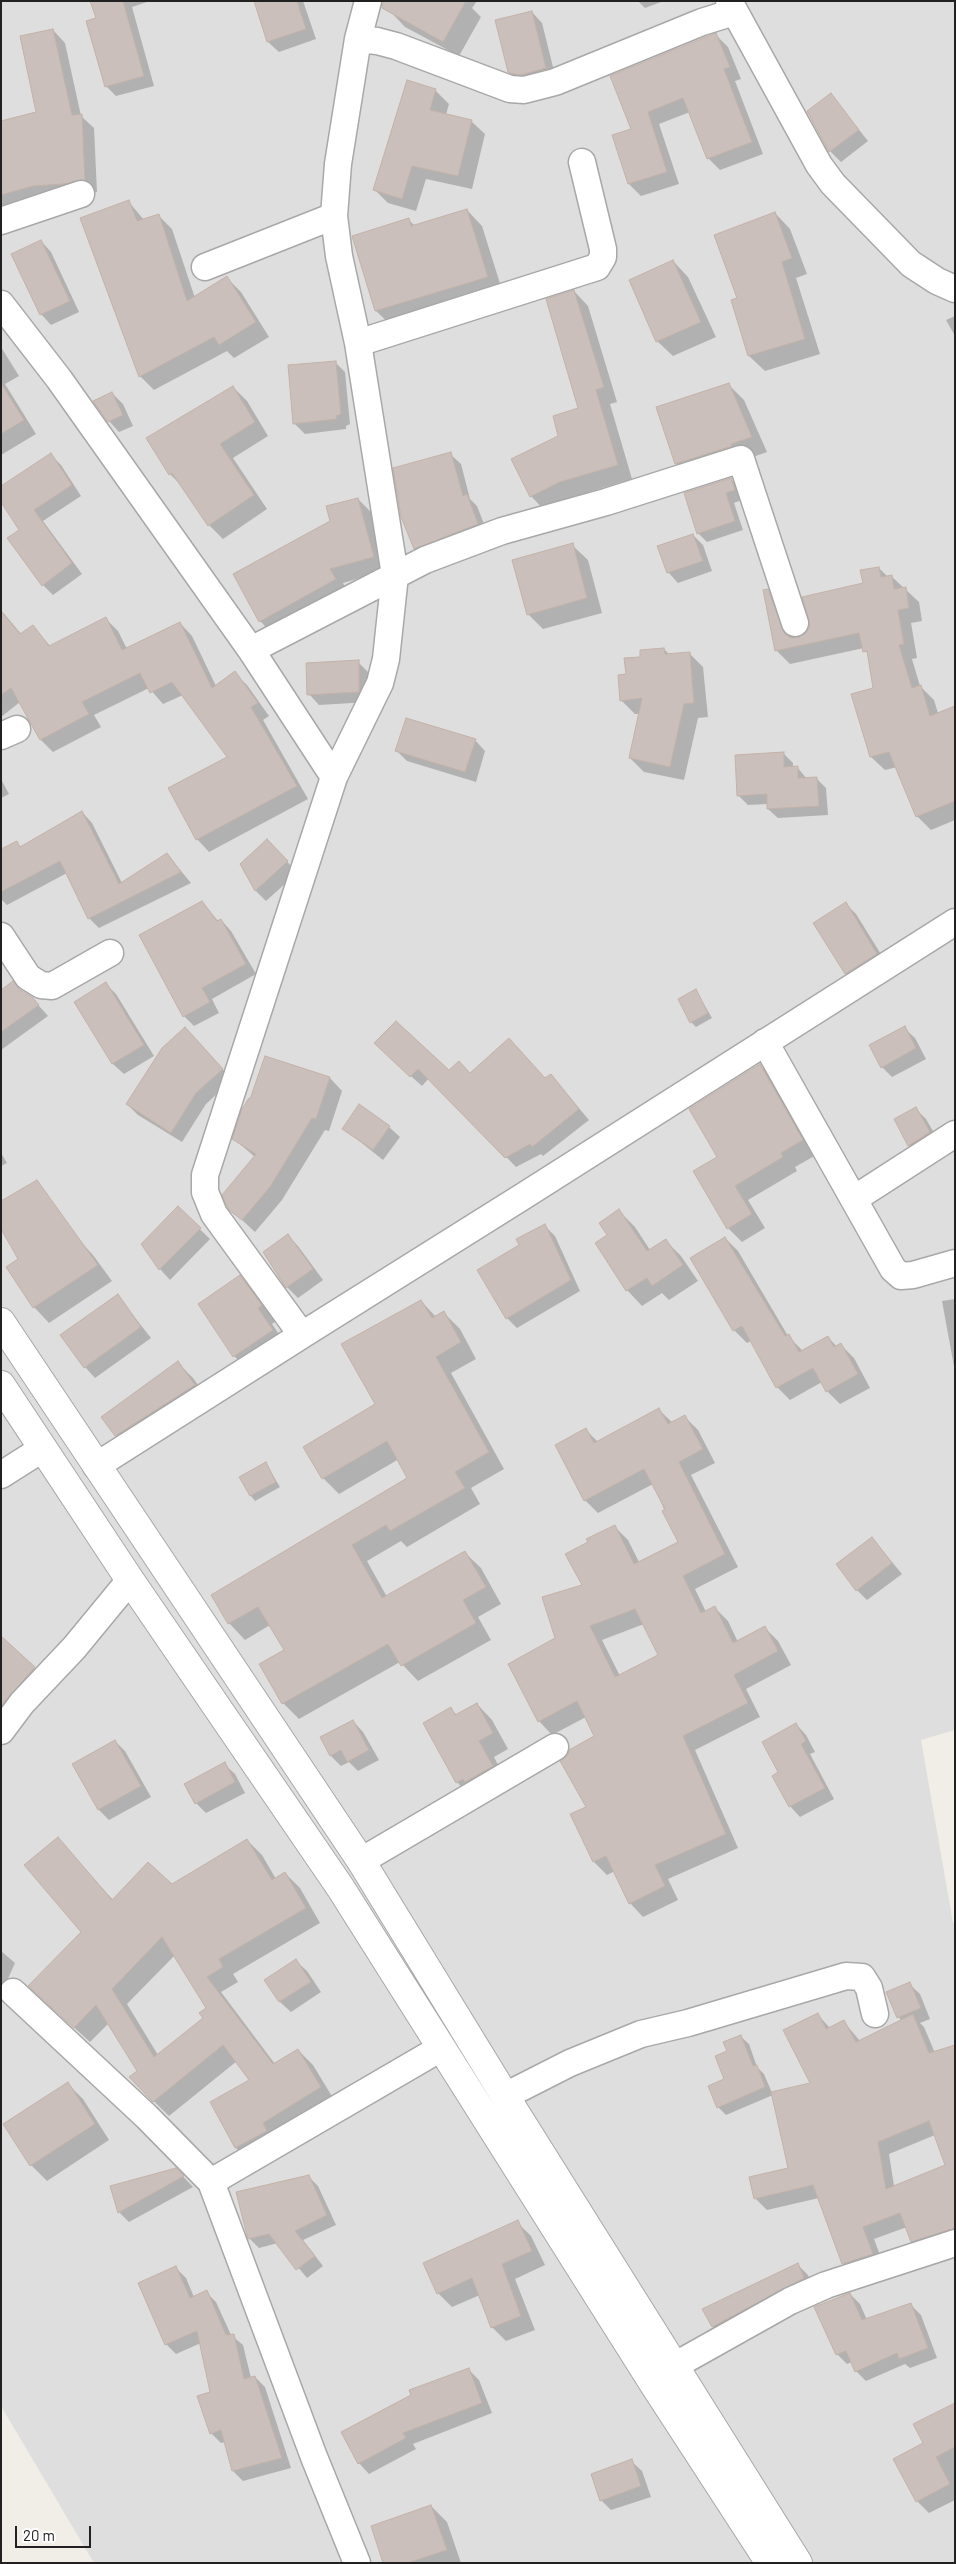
<!DOCTYPE html>
<html>
<head>
<meta charset="utf-8">
<style>
  body { margin:0 }
  #map { position:relative; width:956px; height:2564px; overflow:hidden; background:#f1ede7; font-family:Barlow,sans-serif }
  canvas { display:block }
  .frame { position:absolute; inset:0; border:2px solid #212121; pointer-events:none }
  .scale { position:absolute; left:15px; top:2526px; width:76px; height:22px; box-sizing:border-box; border:2px solid #212121; border-top:0; padding-left:6px; font-size:15px; line-height:18px; white-space:nowrap; color:#212121; -webkit-text-stroke:4px #fff; paint-order:stroke }
</style>
</head>
<body>
<div id="map">
<canvas width="956" height="2564"></canvas>
<div class="frame"></div>
<div class="scale">20 m</div>
</div>
<script>
const c = document.querySelector('canvas').getContext('2d');
c.lineJoin = 'round';
function fillPath(path, color) { c.fillStyle = color; c.fill(path, 'evenodd'); }
const shape = rows => new Path2D(rows.map(r => 'M' + r).join(''));
function stroke(path, color, width, dash) { c.strokeStyle = color; c.lineWidth = width; c.lineCap = dash ? 'butt' : 'round'; c.setLineDash(dash || []); c.stroke(path); }
const residential = shape([
  [1,1,955,1,955,1730,921,1740,953,1923,955,1923,955,2563,94,2563,1,2406]
]);
const shadow = shape([
  [91,1,150,1,132,7,154,86,116,96,106,86,97,19],
  [255,1,303,1,316,39,279,52,268,42],
  [395,1,477,1,472,8,481,17,459,56,405,27,390,11],
  [638,1,664,1,645,8],
  [532,12,542,23,556,79,520,82,509,72],
  [53,30,65,43,81,116,94,128,97,192,1,210,1,118,3,122,37,112],
  [716,35,728,47,741,79,735,81,763,154,720,170,708,158,690,112,659,124,679,184,641,196,629,184,614,136,632,130,612,76],
  [435,90,449,104,446,115,471,121,485,134,472,189,426,179,416,211,388,203,374,189],
  [831,95,868,141,841,162,830,151,808,111],
  [128,201,144,220,158,215,172,229,195,298,227,278,241,292,269,337,234,358,227,351,154,390,140,376],
  [467,210,482,226,503,293,392,326,376,311,353,237,408,219,415,226],
  [775,213,790,229,807,274,796,278,820,354,765,371,749,356,732,300,739,298],
  [41,241,51,252,79,312,51,325,41,314],
  [673,261,688,277,716,337,673,356,657,341],
  [574,291,588,306,617,402,610,404,632,479,575,496,545,511,531,496,560,437,580,409],
  [955,316,955,336,946,320],
  [1,347,19,376,5,384,36,434,1,455],
  [335,362,345,372,350,424,346,426,346,429,305,434,294,423],
  [729,385,744,400,767,452,691,479,676,464],
  [233,387,247,401,268,436,233,458,267,509,223,539,209,525,184,488,170,474],
  [112,393,123,404,133,426,119,432,109,421],
  [450,454,461,464,470,499,477,506,488,534,425,559,415,548],
  [51,455,61,465,81,496,43,521,82,574,53,595,43,585,21,530],
  [731,479,740,489,744,499,734,503,743,530,707,542,698,533],
  [358,499,372,513,387,570,343,583,349,594,274,635,260,621,332,521],
  [693,535,703,545,712,571,678,583,668,572],
  [572,545,588,560,602,613,543,629,528,614],
  [879,568,888,577,891,576,919,602,922,621,911,623,917,658,912,659,920,686,934,700,955,769,955,820,931,830,917,816,897,767,885,770,871,757,853,695,875,689,869,656,864,648,790,664,776,650,768,591,781,604,794,639,800,639],
  [1,610,22,635,33,626,50,646,106,619,118,631,127,649,180,623,192,636,216,686,234,673,247,685,269,716,263,720,308,799,209,852,197,839,229,758,183,695,163,704,149,688,94,715,101,727,53,752,41,740,20,702,1,717],
  [664,649,670,655,689,653,703,667,708,717,698,718,684,780,644,772,630,758,640,714,635,714,621,700,627,675,642,658],
  [358,662,368,672,369,702,319,705,309,694],
  [475,740,485,751,476,782,407,761,397,751],
  [783,753,793,763,793,767,797,767,807,779,816,778,826,788,828,815,778,818,768,809,768,804,748,805,738,795],
  [1,779,9,794,1,798],
  [82,812,92,823,122,883,167,854,191,883,99,928,89,918,67,873,7,905,1,899,1,851,16,843,21,847],
  [278,851,297,873,266,901,256,891,242,864],
  [202,902,219,922,221,920,231,931,256,974,212,999,219,1013,194,1026,184,1016],
  [846,904,856,914,887,964,856,984,846,974],
  [106,984,116,994,154,1056,124,1074,113,1064,76,1002],
  [1,991,22,993,33,999,48,1016,1,1050],
  [696,991,712,1018,696,1027,691,1022],
  [904,1028,915,1038,926,1059,892,1077,882,1067],
  [196,1039,232,1080,206,1104,182,1142,138,1115,127,1104],
  [386,1054,449,1072,546,1080,551,1075,589,1120,543,1156,541,1154,516,1167,429,1078,422,1086],
  [266,1057,330,1078,342,1091,329,1131,325,1130,282,1200,255,1232,230,1209,255,1157,234,1139,251,1102],
  [760,1065,774,1079,816,1155,795,1167,797,1171,748,1200,765,1228,742,1242,728,1228,719,1157],
  [916,1109,926,1119,940,1143,920,1156,909,1145,895,1120],
  [389,1127,400,1137,383,1160,343,1128],
  [1,1153,7,1163,1,1166],
  [178,1208,210,1239,170,1280,160,1269,143,1244],
  [619,1211,635,1227,650,1250,665,1240,681,1256,698,1281,669,1300,662,1293,642,1306,627,1290,609,1235],
  [545,1226,555,1236,580,1291,517,1328,507,1318,521,1246],
  [288,1236,298,1246,323,1280,298,1298,287,1287,264,1253],
  [725,1238,738,1251,788,1336,803,1351,828,1337,837,1347,841,1345,854,1358,870,1388,840,1404,827,1391,822,1382,790,1400,777,1387,751,1341,747,1343,734,1330],
  [78,1239,93,1255,112,1281,49,1323,34,1307],
  [240,1277,255,1292,276,1321,272,1324,287,1346,250,1371,234,1356],
  [118,1296,151,1338,95,1378,85,1367],
  [955,1299,955,1372,942,1301],
  [421,1301,436,1317,444,1313,460,1329,476,1359,451,1373,504,1469,471,1488,480,1504,407,1547,401,1541,367,1561,387,1597,464,1552,481,1568,501,1604,478,1617,491,1640,418,1681,400,1662,299,1719,283,1703,261,1665,286,1651,270,1625,245,1640,229,1623,409,1478,399,1459,339,1494,323,1478,376,1405],
  [178,1363,193,1378,210,1401,131,1451,116,1435],
  [659,1410,673,1423,685,1417,698,1430,715,1463,691,1475,738,1567,695,1589,706,1612,715,1608,728,1621,738,1642,765,1628,778,1641,791,1665,746,1689,760,1717,695,1750,738,1848,668,1879,678,1900,643,1917,630,1903,615,1871,607,1875,594,1862,587,1808,596,1737,586,1717,552,1735,539,1721,557,1639,584,1585,589,1542,614,1526,628,1540,639,1562,679,1543,653,1484,598,1513,585,1500,586,1430,598,1442],
  [644,1624,660,1656,620,1676,602,1640],
  [266,1464,280,1487,255,1501,251,1496],
  [872,1538,902,1574,867,1600,857,1590],
  [1,1638,47,1681,1,1721],
  [477,1704,492,1720,508,1749,494,1757,507,1782,472,1798,457,1782,451,1709,457,1715],
  [353,1721,363,1732,379,1760,358,1771,349,1762,341,1766,331,1756],
  [796,1724,806,1735,815,1752,810,1754,834,1799,800,1817,790,1806,780,1773],
  [115,1741,125,1751,151,1797,109,1820,99,1810,73,1765],
  [224,1764,235,1774,245,1793,206,1813,196,1803],
  [58,1839,113,1900,172,1886,247,1840,262,1855,276,1879,285,1873,300,1888,320,1923,233,1974,238,1982,221,1992,275,2064,298,2050,313,2065,336,2103,251,2163,236,2148,211,2103,251,2080,237,2061,169,2116,130,2078,138,2071,109,2023,90,2042,45,2001,82,1932],
  [175,1955,208,2008,205,2018,158,2055,127,2004],
  [1,1951,15,1963,1,1994],
  [296,1961,307,1971,321,1992,291,2012,280,2002,266,1980],
  [909,1984,920,1994,930,2019,920,2023,924,2027,935,2053,955,2046,955,2234,924,2253,912,2241,907,2227,874,2239,884,2266,855,2275,843,2263,819,2198,767,2210,755,2198,789,2169,773,2095,726,2115,718,2107,726,2080,728,2052,740,2036,749,2044,757,2067,764,2074,772,2093,812,2084,817,2014,830,2028,844,2022,860,2041,901,2021,888,1993],
  [935,2135,947,2166,894,2186,889,2154],
  [68,2084,83,2099,109,2140,47,2181,31,2165],
  [176,2169,193,2187,129,2222,119,2212],
  [308,2176,318,2186,336,2225,303,2240,323,2266,307,2278,278,2243,259,2248,249,2238],
  [517,2222,531,2236,545,2265,515,2279,535,2330,506,2341,492,2327,480,2295,452,2307,438,2293],
  [798,2265,808,2275,814,2289,723,2337,713,2327,704,2309],
  [176,2268,186,2278,194,2297,206,2292,216,2302,231,2335,243,2345,251,2378,255,2377,265,2387,291,2468,243,2481,233,2471,226,2442,221,2443,211,2433,212,2393,201,2343,176,2354,166,2344],
  [850,2294,860,2304,867,2320,911,2305,921,2315,937,2358,910,2368,905,2364,866,2381,856,2371,852,2362,847,2364,837,2354],
  [468,2369,479,2380,492,2413,413,2444,416,2449,369,2474,359,2463],
  [955,2405,955,2500,929,2513,917,2501,925,2444],
  [631,2461,642,2471,651,2497,611,2510,601,2500],
  [431,2506,447,2522,461,2563,385,2563]
]);
const building = shape([
  [90,1,123,1,144,76,105,87,86,21,96,18,90,1],
  [254,1,297,1,306,29,267,42,254,1],
  [383,1,466,1,443,42,382,8,383,1],
  [532,11,546,68,521,75,513,74,508,72,495,20,532,11],
  [53,29,72,115,82,114,85,180,63,184,33,186,1,195,1,121,36,112,20,36,53,29],
  [716,33,730,67,724,69,752,142,707,159,683,98,648,112,667,172,628,184,612,135,631,129,610,76,716,33],
  [407,80,436,89,430,110,472,120,458,176,412,166,402,199,373,190,407,80],
  [831,93,859,130,829,152,807,111,831,93],
  [129,200,137,221,159,214,187,301,227,276,256,322,219,345,214,337,139,377,80,218,129,200],
  [467,209,488,277,375,311,352,236,409,218,411,226,467,209],
  [775,212,792,258,782,262,805,339,748,356,731,300,737,298,714,235,775,212],
  [41,240,70,301,40,315,11,254,41,240],
  [673,260,701,322,656,342,629,280,673,260],
  [574,290,604,387,596,390,618,465,560,482,530,497,511,459,558,436,553,416,578,408,546,299,574,290],
  [336,361,341,414,336,416,337,419,293,424,288,365,336,361],
  [1,383,24,420,1,434,1,383],
  [729,383,752,437,731,444,732,446,675,464,656,407,729,383],
  [233,386,255,422,220,444,254,495,208,526,172,473,169,475,146,438,233,386],
  [112,392,123,415,108,422,93,401,112,392],
  [451,452,463,496,467,494,478,524,414,549,401,517,393,468,451,452],
  [51,453,72,485,34,510,72,563,42,586,7,538,19,530,1,502,1,486,51,453],
  [731,478,735,490,726,493,735,521,697,534,684,493,731,478],
  [358,498,374,557,330,569,336,579,259,622,233,574,330,521,326,506,358,498],
  [693,534,703,561,667,573,657,546,693,534],
  [573,543,587,598,527,615,512,560,573,543],
  [879,567,881,577,892,575,894,589,906,587,909,608,898,610,904,644,899,645,912,688,921,685,930,716,955,706,955,801,916,817,889,752,870,757,851,694,873,688,867,651,863,652,859,633,775,651,763,590,768,589,785,634,791,638,799,637,806,633,810,626,802,597,863,583,860,570,879,567],
  [1,611,20,634,33,625,49,646,106,617,122,650,180,622,212,688,235,671,258,703,251,707,297,786,196,840,168,788,227,757,172,682,150,693,140,673,82,702,89,714,40,740,11,688,1,695,1,611],
  [664,648,665,654,690,652,694,703,684,704,670,767,629,758,642,698,620,701,618,675,626,674,624,658,640,657,640,650,664,648],
  [359,660,359,692,307,695,306,663,359,660],
  [406,718,476,739,465,772,395,751,406,718],
  [784,752,784,767,798,766,798,778,817,777,819,806,767,809,767,794,737,796,735,755,784,752],
  [82,811,119,884,167,853,181,872,88,919,60,861,1,892,1,849,17,841,20,847,82,811],
  [267,839,288,861,255,891,240,864,267,839],
  [202,901,217,921,221,919,246,964,202,988,210,1002,183,1017,139,935,202,901],
  [846,902,877,954,845,974,813,923,846,902],
  [13,981,20,990,33,998,39,1005,1,1032,1,990,13,981],
  [106,982,144,1045,112,1064,74,1002,106,982],
  [696,989,708,1013,690,1023,678,999,696,989],
  [396,1021,449,1070,459,1061,470,1073,509,1038,545,1078,551,1074,579,1109,532,1147,530,1144,505,1158,418,1069,410,1077,374,1043,396,1021],
  [905,1026,916,1048,881,1068,869,1045,905,1026],
  [185,1027,223,1069,196,1093,171,1133,126,1104,162,1048,185,1027],
  [265,1056,330,1077,316,1119,312,1118,270,1187,242,1220,229,1210,222,1195,256,1154,232,1139,242,1109,249,1098,250,1099,265,1056],
  [760,1064,803,1140,781,1153,783,1157,735,1186,752,1214,727,1229,693,1171,717,1157,689,1109,760,1064],
  [359,1104,390,1126,373,1150,342,1129,359,1104],
  [916,1107,930,1132,908,1146,894,1119,916,1107],
  [37,1180,98,1265,33,1308,6,1267,18,1259,1,1229,1,1201,37,1180],
  [178,1206,201,1228,159,1270,141,1244,178,1206],
  [619,1209,647,1251,666,1239,683,1265,652,1286,647,1278,626,1291,595,1243,607,1235,599,1223,619,1209],
  [545,1224,571,1280,506,1319,477,1270,519,1245,516,1239,545,1224],
  [288,1234,313,1269,286,1288,263,1252,288,1234],
  [725,1237,785,1336,789,1334,799,1352,828,1336,834,1347,841,1343,858,1374,826,1392,813,1368,776,1388,742,1326,733,1331,690,1258,725,1237],
  [240,1275,262,1305,258,1308,273,1330,233,1357,198,1304,240,1275],
  [118,1294,141,1327,84,1368,60,1335,118,1294],
  [421,1300,432,1318,444,1311,461,1342,436,1357,489,1452,455,1472,465,1488,390,1531,386,1525,352,1545,382,1598,465,1551,486,1587,463,1600,476,1623,401,1666,388,1644,282,1704,259,1664,284,1650,258,1607,228,1624,211,1595,407,1478,387,1441,322,1479,303,1447,375,1404,341,1344,421,1300],
  [178,1361,195,1385,115,1436,101,1417,178,1361],
  [659,1408,668,1424,685,1415,703,1449,679,1462,725,1554,683,1576,701,1613,715,1606,733,1643,765,1626,778,1651,734,1675,748,1703,683,1736,726,1834,655,1865,665,1886,629,1904,606,1856,593,1862,570,1814,586,1807,560,1761,568,1755,569,1750,594,1736,577,1701,538,1722,508,1664,555,1638,542,1597,582,1585,565,1554,588,1542,586,1539,615,1525,634,1564,678,1542,662,1511,665,1509,644,1469,584,1501,555,1445,586,1428,594,1443,659,1408],
  [635,1609,658,1655,615,1677,590,1626,635,1609],
  [266,1462,276,1482,250,1496,239,1477,266,1462],
  [872,1537,892,1563,856,1591,836,1564,872,1537],
  [1,1636,35,1667,1,1706,1,1636],
  [477,1703,493,1733,479,1741,493,1766,465,1782,463,1779,456,1783,423,1723,451,1707,455,1715,477,1703],
  [353,1720,369,1750,347,1762,341,1750,330,1756,320,1737,353,1720],
  [796,1723,806,1741,801,1744,825,1788,789,1807,772,1776,778,1772,762,1742,796,1723],
  [115,1740,141,1786,98,1810,72,1764,115,1740],
  [225,1762,235,1782,195,1804,184,1784,225,1762],
  [58,1837,112,1900,148,1862,172,1884,247,1839,272,1880,285,1872,306,1908,219,1959,223,1967,207,1977,273,2064,298,2049,321,2087,263,2123,267,2131,235,2148,210,2102,249,2080,223,2045,153,2102,129,2077,137,2071,96,2005,74,2028,28,1986,81,1932,24,1865,58,1837],
  [162,1937,206,2008,199,2013,203,2018,154,2057,112,1989,162,1937],
  [296,1959,311,1982,279,2002,264,1980,296,1959],
  [910,1982,921,2008,897,2018,886,1992,910,1982],
  [818,2013,826,2029,844,2020,856,2042,913,2014,929,2053,955,2045,955,2228,911,2242,900,2213,863,2227,873,2254,842,2264,813,2185,754,2199,749,2177,788,2168,771,2092,810,2083,783,2030,818,2013],
  [929,2121,945,2165,886,2189,878,2142,929,2121],
  [741,2035,753,2066,757,2065,765,2087,717,2108,708,2086,724,2079,715,2056,727,2051,723,2042,741,2035],
  [68,2082,95,2124,30,2166,3,2124,68,2082],
  [176,2168,184,2176,118,2213,110,2186,176,2168],
  [309,2175,327,2215,295,2231,315,2256,296,2270,269,2234,248,2239,236,2192,309,2175],
  [518,2220,532,2251,502,2264,521,2316,491,2328,472,2278,437,2294,423,2263,518,2220],
  [798,2263,804,2278,712,2327,702,2309,798,2263],
  [176,2266,190,2298,207,2290,226,2335,234,2334,244,2379,255,2376,282,2458,232,2471,221,2430,210,2434,197,2396,210,2392,197,2331,165,2345,138,2283,176,2266],
  [850,2293,862,2320,911,2303,928,2348,899,2359,897,2353,855,2372,846,2351,836,2355,814,2307,850,2293],
  [469,2368,482,2403,403,2433,406,2438,358,2464,341,2432,411,2395,409,2390,469,2368],
  [955,2403,955,2447,936,2457,950,2484,916,2502,893,2459,923,2443,913,2424,955,2403],
  [632,2459,641,2486,600,2501,591,2474,632,2459],
  [431,2505,447,2550,408,2563,383,2563,371,2526,431,2505]
]);
const minor = shape([
  [729,1,819,165,833,184,911,264,937,281,955,289],
  [358,39,368,1],
  [1,221,81,194],
  [205,267,334,216],
  [1,304,59,379,251,650,334,777,205,1175,205,1192,214,1214,302,1335,96,1466],
  [358,343,597,267,603,257,603,249,582,162],
  [251,650,425,560,502,531,606,502,741,459,795,623],
  [1,736,17,729],
  [334,777,380,683,386,659,395,575,358,343,339,256,334,216,338,164,358,39,377,41,396,46,510,89,524,90,555,82,702,22,734,12],
  [1,936,28,977,41,985,52,986,110,953],
  [765,1042,893,1269,901,1276,913,1275,955,1263],
  [854,1199,955,1134],
  [302,1335,522,1197,955,922],
  [1,1475,42,1449],
  [1,1731,22,1703,74,1648,130,1580],
  [361,1861,555,1747],
  [13,1992,147,2117,211,2182,314,2457,357,2563],
  [505,2096,570,2063,641,2034,688,2023,846,1976,862,1977,869,1988,875,2014],
  [211,2182,441,2048],
  [674,2366,790,2301,826,2285,955,2243]
]);
const tertiary = shape([
  [1,1322,361,1861,505,2096,798,2563],
  [1,1385,130,1580,340,1887,653,2383,770,2563]
]);
fillPath(residential, '#dfdede');
fillPath(shadow, '#0003');
fillPath(building, '#cabfba');
stroke(building, '#c4b2a9', 1);
stroke(minor, '#a8a8a8', 29);
stroke(tertiary, '#a8a8a8', 30);
stroke(minor, '#fff', 26);
stroke(tertiary, '#fff', 28);
</script>
</body>
</html>
